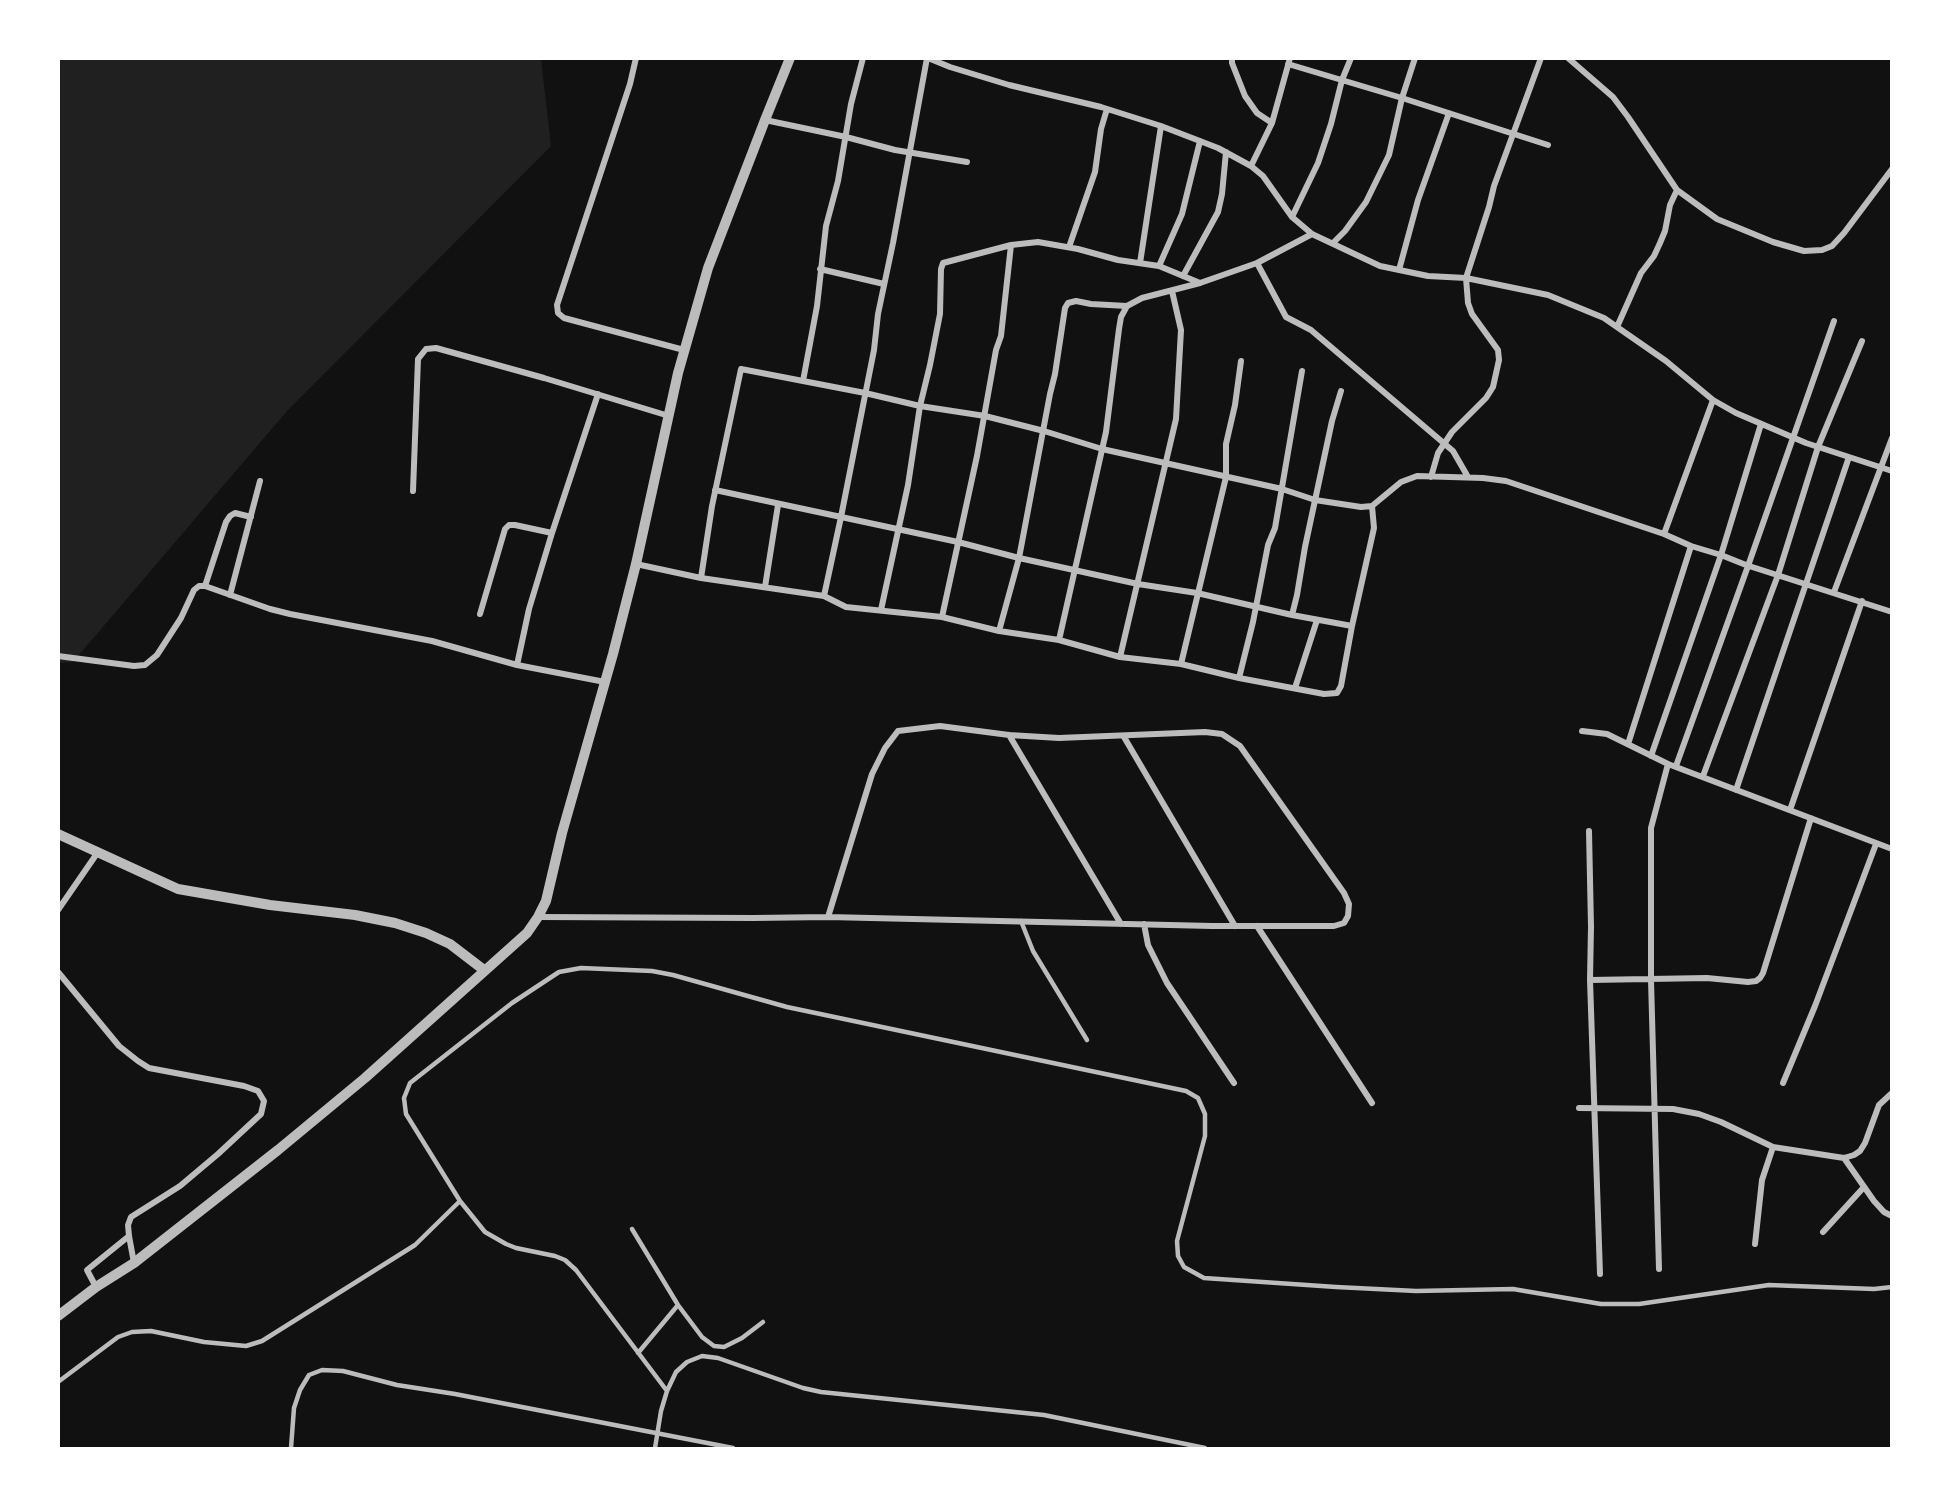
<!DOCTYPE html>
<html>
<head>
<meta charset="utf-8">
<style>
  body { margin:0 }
  #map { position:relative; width:1950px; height:1507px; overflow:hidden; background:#111; font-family:Helvetica,sans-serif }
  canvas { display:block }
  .frame { position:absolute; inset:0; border:60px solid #fff; pointer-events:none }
</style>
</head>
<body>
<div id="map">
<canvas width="1950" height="1507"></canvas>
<div class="frame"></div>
</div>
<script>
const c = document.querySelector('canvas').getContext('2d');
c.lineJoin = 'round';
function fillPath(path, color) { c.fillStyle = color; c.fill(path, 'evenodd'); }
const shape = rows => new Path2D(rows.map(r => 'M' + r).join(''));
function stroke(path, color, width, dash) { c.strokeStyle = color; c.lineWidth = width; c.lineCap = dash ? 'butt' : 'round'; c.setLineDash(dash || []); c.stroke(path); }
const green = shape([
  [58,59,541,59,551,146,287,411,73,662,59,663]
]);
const service = shape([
  [1021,921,1033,951,1087,1040],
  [632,1229,678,1305,702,1337,714,1346,724,1347,742,1338,763,1322],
  [638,1353,678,1305],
  [58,1382,118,1337,132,1332,151,1331,204,1342,246,1346,262,1341,415,1245,460,1201],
  [667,1391,576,1270,565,1260,555,1256,516,1248,506,1244,485,1232,460,1201,406,1114,404,1098,410,1083,512,1003,559,972,581,968,652,971,673,975,787,1007,1186,1091,1198,1098,1205,1114,1205,1136,1177,1241,1178,1256,1184,1267,1204,1278,1336,1287,1416,1291,1513,1289,1601,1304,1639,1304,1769,1285,1874,1289,1892,1287],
  [291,1448,294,1408,300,1390,309,1375,322,1370,343,1371,397,1385,455,1394,733,1448],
  [655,1448,661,1411,667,1391,676,1372,687,1362,702,1356,718,1358,803,1388,821,1392,1044,1415,1205,1448]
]);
const minor = shape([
  [636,58,630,84,557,305,558,313,564,318,684,350],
  [928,58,950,67,1009,85,1101,107,1161,126,1218,148,1251,166,1263,176,1292,217,1312,234,1380,266,1428,276,1466,278,1548,295,1604,318,1666,361,1713,400,1736,413,1806,443,1892,471],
  [1232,58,1232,63,1245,96,1257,113,1272,123],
  [1568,58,1613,97,1628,117,1677,190,1670,205,1665,231,1660,243,1654,256,1641,273,1617,327],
  [1288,64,1402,98,1548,145],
  [765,120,846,137,895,150,967,162],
  [1251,166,1272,123,1290,58],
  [1677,190,1717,219,1773,242,1804,251,1822,250,1832,246,1844,233,1892,169],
  [1292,217,1318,163,1331,124,1342,80,1351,58],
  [1333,243,1345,231,1366,202,1389,155,1402,98,1415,58],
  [1069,247,1095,172,1101,129,1107,109],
  [1140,263,1161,126],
  [1257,263,1286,317,1311,330,1453,451,1468,477],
  [1159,266,1182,214,1200,141],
  [820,269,884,284],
  [1399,270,1418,200,1449,113],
  [1183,276,1218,212,1222,194,1226,152],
  [803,381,817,306,826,226,838,181,851,104,863,58],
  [1431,477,1438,453,1452,432,1486,398,1493,387,1499,360,1498,350,1472,314,1468,303,1466,278,1489,207,1494,186,1541,58],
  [715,490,958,542,1019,558,1138,584,1197,593,1292,615,1352,626,1374,528,1372,506],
  [413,491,418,359,426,349,436,348,544,378,669,416],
  [1664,534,1713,400],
  [636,564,701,578,712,506,741,369,865,393,920,406,985,416,1044,431,1102,449,1282,489,1315,500,1361,507,1372,506,1401,482,1417,476,1483,478,1506,481,1664,534,1691,546,1721,555,1746,565,1892,612],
  [701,578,824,596,846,607,942,617,999,631,1059,640,1120,657,1181,664,1239,678,1324,694,1337,693,1341,686,1352,626],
  [205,586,226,522,230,516,235,513,251,517],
  [765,587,778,505],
  [1834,592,1892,438],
  [230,595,260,481],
  [824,596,841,517,874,350,878,314,893,243,927,58],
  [881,610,908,485,920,406,930,365,940,314,941,269,943,263,1011,245,1038,242,1078,249,1118,260,1159,266,1200,283],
  [480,614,505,529,509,525,515,525,552,533],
  [1292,615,1297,595,1305,547,1332,421,1341,391],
  [942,617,977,456,996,350,1001,336,1011,245],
  [999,631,1019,558,1050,394,1055,374,1065,308,1068,303,1076,301,1091,304,1127,306],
  [1059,640,1106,432,1119,329,1121,317,1127,306,1142,298,1200,283,1257,263,1312,234],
  [58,656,134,666,145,665,157,655,181,618,194,590,199,586,205,586,270,609,290,614,432,641,517,665,605,682],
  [1120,657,1176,419,1181,330,1172,291],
  [1181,664,1226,477,1226,444,1235,405,1241,361],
  [517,665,529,609,552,533,598,394],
  [1239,678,1253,622,1268,545,1275,528,1302,371],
  [1295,688,1317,620],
  [1582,731,1607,734,1668,764,1892,849],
  [1009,735,1121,924],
  [1124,737,1235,926],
  [1628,744,1691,546],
  [1651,756,1721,555,1761,424],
  [1676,766,1748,566,1834,321],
  [1703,776,1778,575,1818,447,1862,341],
  [1736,790,1849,457],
  [1790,810,1862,601],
  [1589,831,1591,927,1590,980,1600,1274],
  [58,910,98,852],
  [538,917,753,918,828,917,1212,926,1334,926,1344,923,1348,916,1349,904,1344,893,1240,746,1222,734,1205,732,1059,738,1009,735,940,726,898,731,885,748,872,774,828,917],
  [1144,924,1148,945,1167,983,1234,1083],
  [1257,926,1372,1103],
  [58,972,119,1046,138,1061,149,1068,244,1086,258,1091,264,1101,261,1114,218,1154,180,1186,131,1217,128,1225,129,1236,134,1263],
  [1590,980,1707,978,1748,982,1756,981,1760,978,1763,973,1811,818],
  [1783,1083,1815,1006,1876,844],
  [1579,1108,1673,1109,1699,1114,1721,1122,1773,1147,1844,1158,1854,1155,1860,1151,1865,1143,1879,1105,1892,1093],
  [1844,1158,1874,1201,1884,1212,1892,1216],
  [1823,1232,1864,1187],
  [1755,1244,1762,1180,1773,1147],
  [1659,1269,1651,980,1651,828,1668,764],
  [96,1287,87,1270,129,1236]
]);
const tertiary = shape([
  [58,834,178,889,270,905,355,915,395,923,426,933,450,944,484,970],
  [58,1316,96,1287,134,1263,278,1150,365,1078,527,933,538,917,546,901,562,833,613,654,636,564,678,373,708,268,765,120,790,58]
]);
fillPath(green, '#202020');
stroke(service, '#bcbcbc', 4.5);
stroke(minor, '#bcbcbc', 6);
stroke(tertiary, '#bcbcbc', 10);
</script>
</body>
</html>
